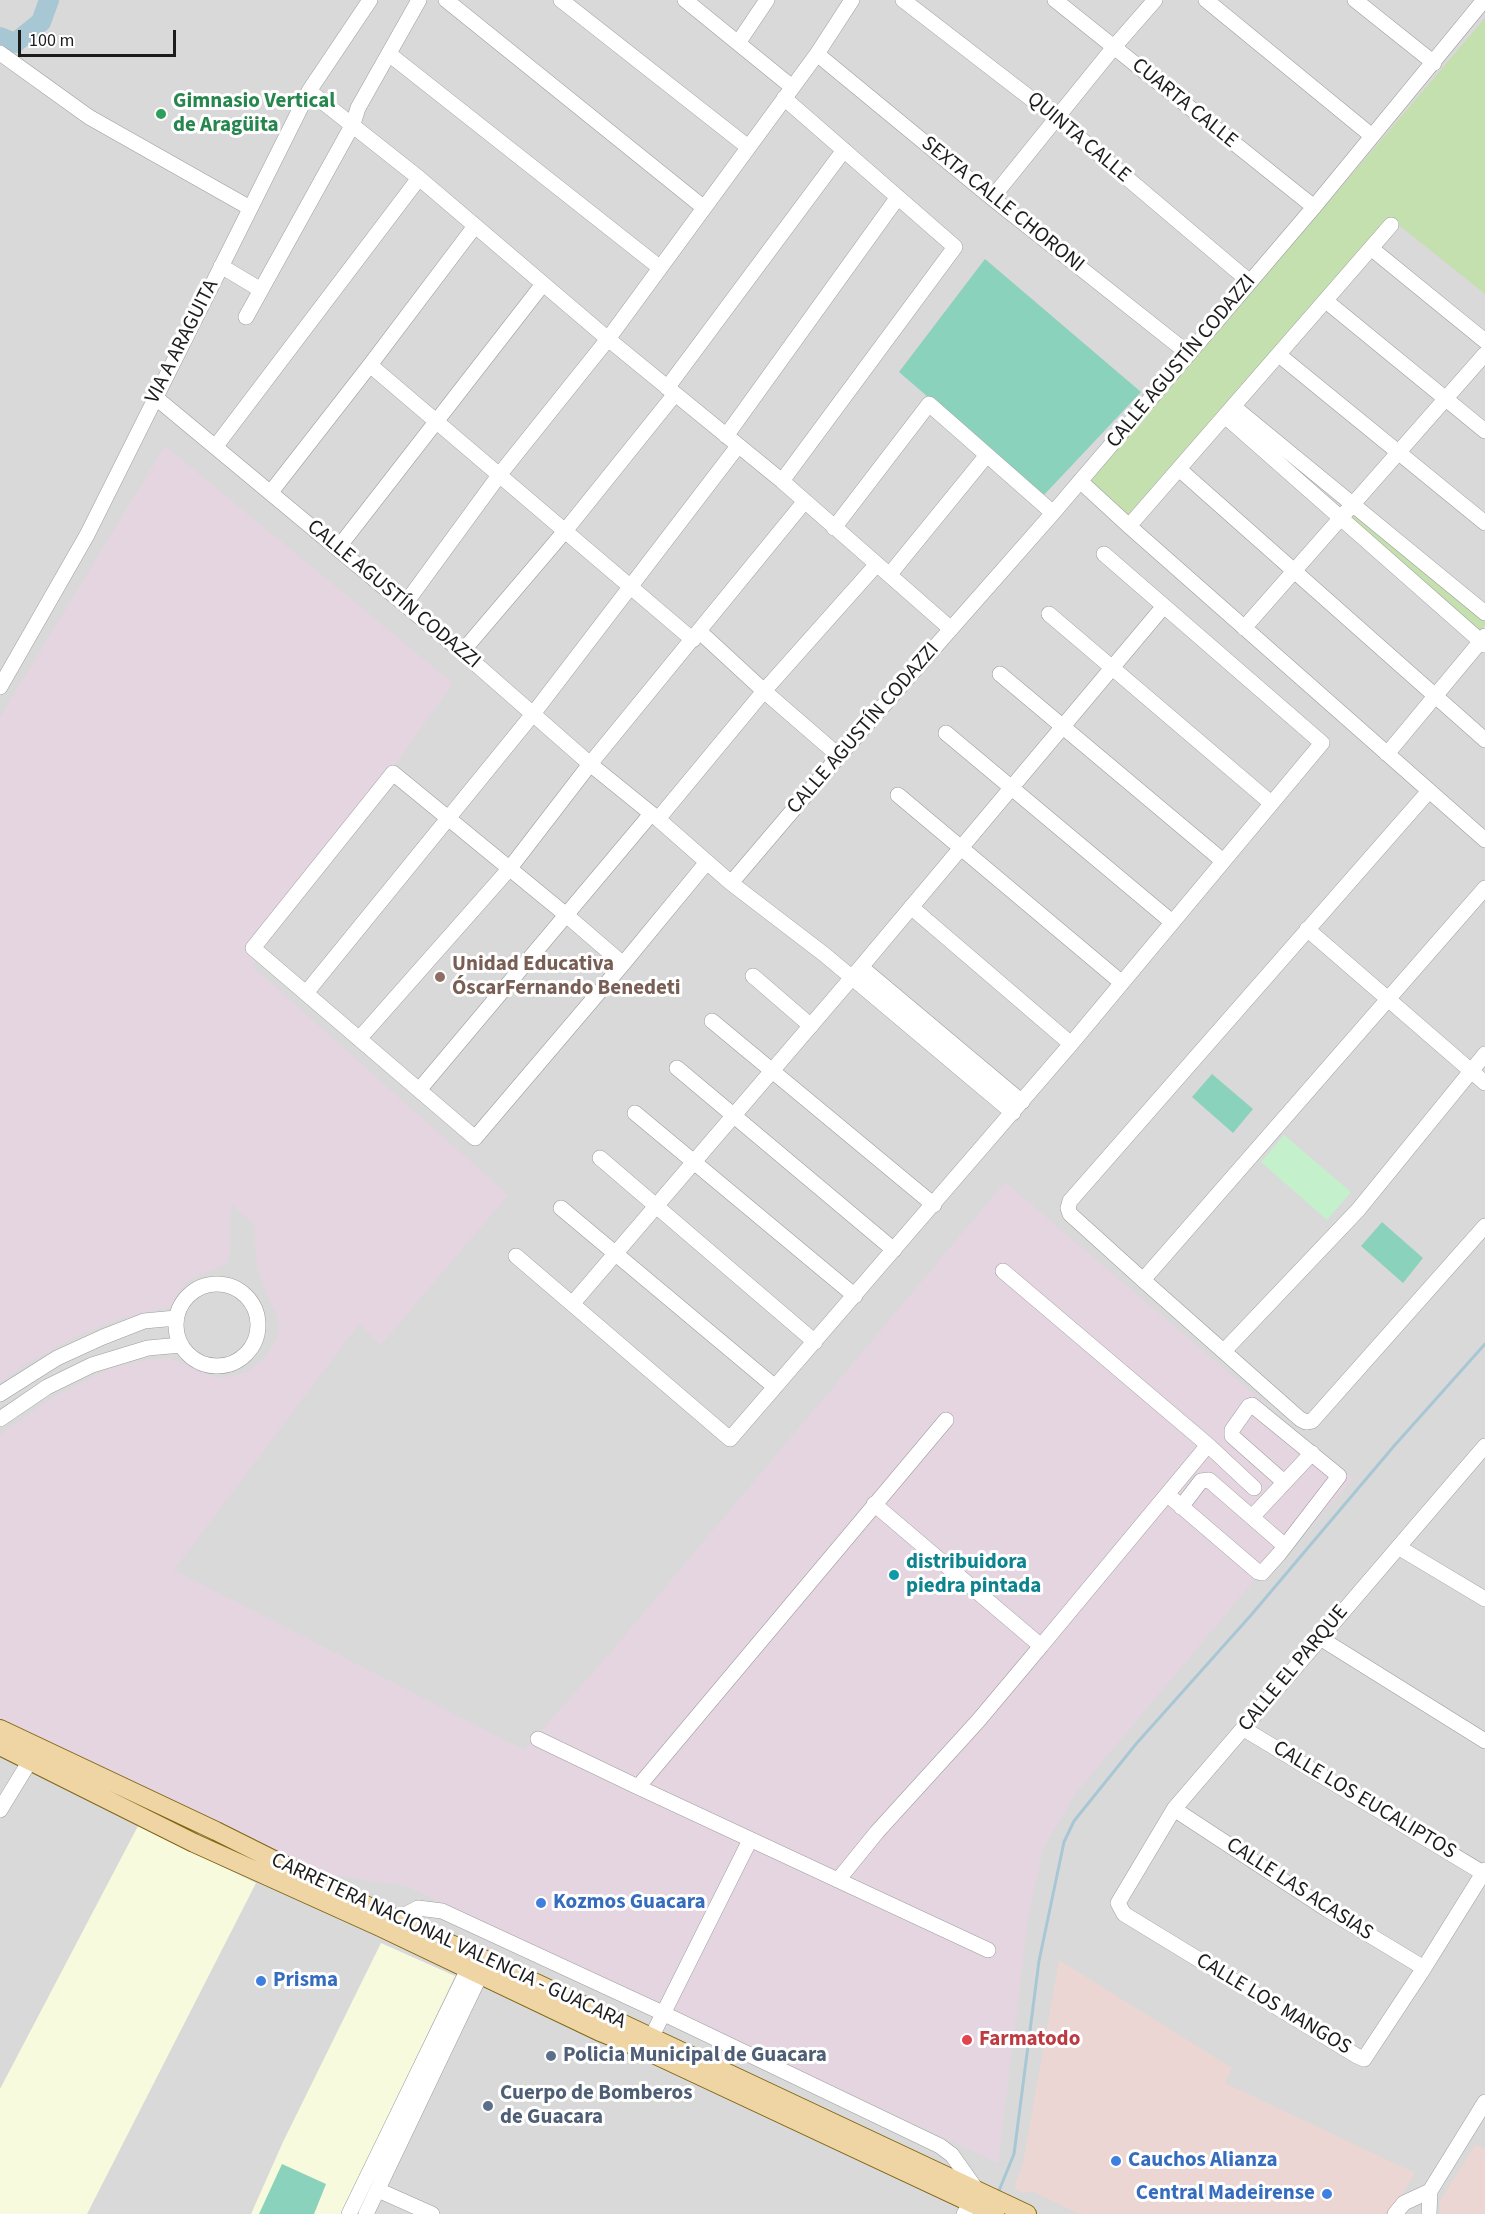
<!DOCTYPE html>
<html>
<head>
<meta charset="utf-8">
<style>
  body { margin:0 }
  #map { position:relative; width:1485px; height:2214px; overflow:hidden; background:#eceae3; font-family:"Source Sans 3",sans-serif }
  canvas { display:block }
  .scale { position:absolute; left:18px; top:30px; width:158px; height:27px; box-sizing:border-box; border:3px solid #1c1c1c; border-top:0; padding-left:8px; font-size:18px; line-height:21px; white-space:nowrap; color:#1c1c1c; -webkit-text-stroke:4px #fff; paint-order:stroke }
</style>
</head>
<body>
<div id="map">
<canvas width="1485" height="2214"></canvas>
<div class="scale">100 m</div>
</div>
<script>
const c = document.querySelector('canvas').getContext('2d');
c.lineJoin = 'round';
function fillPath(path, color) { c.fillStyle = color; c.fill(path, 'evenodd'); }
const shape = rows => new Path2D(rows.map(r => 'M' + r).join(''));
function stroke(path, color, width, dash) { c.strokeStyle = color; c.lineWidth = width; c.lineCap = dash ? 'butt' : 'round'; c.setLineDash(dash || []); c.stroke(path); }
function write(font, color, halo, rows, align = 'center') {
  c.font = font + ' "Source Sans 3",sans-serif'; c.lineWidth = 6; c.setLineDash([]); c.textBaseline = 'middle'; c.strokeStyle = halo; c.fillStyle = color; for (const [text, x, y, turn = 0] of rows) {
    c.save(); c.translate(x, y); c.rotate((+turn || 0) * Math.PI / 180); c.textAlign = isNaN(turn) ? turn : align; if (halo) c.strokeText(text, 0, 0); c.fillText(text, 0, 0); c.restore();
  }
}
const residential = shape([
  [0,0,1485,0,1485,2214,0,2214]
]);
const commercial = shape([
  [1059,1960,1232,2068,1225,2083,1415,2173,1390,2214,1079,2214,1032,2191,1024,2193,1014,2188,1023,2163],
  [1476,2144,1485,2149,1485,2214,1440,2214,1439,2202]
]);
const industrial = shape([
  [165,446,453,683,252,966,508,1195,381,1345,359,1324,174,1570,524,1750,610,1653,1005,1182,1353,1479,1267,1576,1256,1578,1076,1793,1043,1849,1028,1919,998,2163,406,1886,321,1873,0,1720,0,1435,50,1399,109,1369,146,1360,169,1358,219,1378,232,1376,247,1372,265,1358,278,1337,278,1318,268,1298,257,1266,254,1225,232,1205,229,1229,230,1254,226,1264,187,1281,177,1294,174,1306,118,1319,73,1338,24,1365,0,1383,0,717]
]);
const education = shape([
  [138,1826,256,1883,87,2214,0,2214,0,2089],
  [381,1943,455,1976,342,2214,251,2214,283,2142]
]);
const grass = shape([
  [1485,18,1485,294,1389,217,1126,517,1089,483],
  [1354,510,1485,620,1485,625,1479,632,1348,518]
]);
const park = shape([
  [1284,1135,1351,1192,1327,1220,1261,1162]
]);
const pitch = shape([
  [985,259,1141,392,1043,496,899,372],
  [1212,1074,1253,1109,1233,1133,1192,1097],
  [1382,1222,1423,1258,1403,1283,1361,1246],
  [282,2164,326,2184,314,2214,259,2214]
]);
const stream = shape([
  [998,2193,1014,2154,1039,1961,1064,1842,1074,1821,1136,1744,1252,1614,1394,1446,1485,1344]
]);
const river = shape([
  [0,37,15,43,41,22,49,0]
]);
const minor = shape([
  [446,0,703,207],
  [561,0,748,147],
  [685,0,792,87],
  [903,0,1056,118,1250,282],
  [1055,0,1314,207],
  [1206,0,1372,136],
  [1355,0,1434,63],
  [738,43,767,0],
  [0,53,89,117,250,208],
  [389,54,659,267],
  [817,54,992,198,1189,354],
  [309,91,419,178,608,339,782,481,951,629],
  [992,198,1114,47,1155,0],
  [1372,249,1485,341],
  [221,266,261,290],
  [1326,301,1485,431],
  [246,317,353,124,358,108,419,0],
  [1279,355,1485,523],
  [370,365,693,640],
  [667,388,844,150],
  [155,397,462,652,590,764,658,819,731,883,839,756,1053,513,1314,207,1484,0],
  [1234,407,1485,613],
  [1225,416,1485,645],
  [726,436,898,197],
  [216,446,419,178],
  [1179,469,1485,740],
  [782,481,955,247,784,98],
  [1080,481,1129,526,1485,840],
  [271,492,370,365,475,226],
  [1129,526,1391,225],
  [834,528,929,404,1053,513],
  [338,548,543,284],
  [890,574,987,455],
  [405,604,500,474,608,339,817,54,852,0],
  [1049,614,1271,803],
  [1244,628,1485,354],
  [700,632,764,691,839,756],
  [462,652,565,531,675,394],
  [1000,674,1223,861],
  [0,687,87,535,309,91,370,0],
  [946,733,1172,922],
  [1387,754,1485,636],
  [1429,791,1070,1201,1068,1208,1070,1214,1143,1280,1300,1419,1306,1422,1312,1421,1485,1226],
  [898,795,1122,983],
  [658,819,764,691,877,564],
  [731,883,825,955,1013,1113],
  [911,907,1071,1044],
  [1307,929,1485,1083],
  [623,964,565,914,393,773,253,948,475,1138,623,964,707,862],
  [861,967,1022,1102],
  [753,976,811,1026],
  [306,993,533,714,738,446],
  [712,1021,934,1205],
  [359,1039,510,868,590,764,805,501],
  [677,1068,894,1250],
  [419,1090,651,814],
  [635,1113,855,1296],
  [600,1158,815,1342],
  [561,1208,775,1387],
  [516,1256,730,1439,1071,1044,1322,743,1104,554],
  [1003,1271,1208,1445,1041,1646],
  [1143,1280,1485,888],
  '176 1325a41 41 0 1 1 82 0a41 41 0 1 1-82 0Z',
  [573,1303,861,967,1164,606],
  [1224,1351,1358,1210,1485,1054],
  [0,1394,57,1358,103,1337,144,1321,176,1318],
  [0,1419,47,1387,92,1365,148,1348,181,1345],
  [946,1420,638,1787,988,1950],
  [1208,1445,1254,1488],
  [1485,1446,1174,1809,1118,1903,1124,1914,1357,2056,1364,2059,1424,1968,1485,1870],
  [1168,1495,1258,1572,1262,1573,1279,1554,1339,1476,1252,1405,1249,1406,1232,1430,1232,1436,1284,1482],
  [1181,1507,1201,1481,1209,1480,1285,1546],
  [1253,1516,1312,1453],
  [1398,1547,1485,1599],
  [1320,1638,1485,1741],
  [1244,1729,1483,1873],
  [538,1739,638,1787],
  [1174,1809,1328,1910,1424,1968],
  [0,1810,36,1751],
  [838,1880,877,1832,978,1721,1041,1646,874,1504],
  [397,1919,418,1908,442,1911,654,2009,940,2146,952,2155,976,2189,971,2203,964,2214],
  [647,2046,750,1840],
  [378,2190,432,2214],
  [349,2214,472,1961],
  [366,2214,485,1965],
  [1395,2214,1404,2203,1430,2191],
  [1429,2214,1430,2191,1485,2102]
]);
const major = shape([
  [0,1729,216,1831,348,1897,536,1983,1027,2214],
  [0,1746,194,1843,380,1927,600,2032,645,2050,995,2214]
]);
const markers = [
  [161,114,6,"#2e9e5b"],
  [440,977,6,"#8d6e63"],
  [894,1575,6,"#0f9aa8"],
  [541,1903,6,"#3f7fe0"],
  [261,1981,6,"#3f7fe0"],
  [967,2040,6,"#e0444e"],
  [551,2056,6,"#5c6f8a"],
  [488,2106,6,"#5c6f8a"],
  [1116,2161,6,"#3f7fe0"],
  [1327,2194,6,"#3f7fe0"]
];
const leisureNames = [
  ["Gimnasio Vertical",173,102],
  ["de Aragüita",173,126]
];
const streetNames = [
  ["CUARTA CALLE",1184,104,39],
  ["QUINTA CALLE",1078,138,40],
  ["SEXTA CALLE CHORONI",1002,205,39],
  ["VIA A ARAGUITA",183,342,-63],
  ["CALLE AGUSTÍN CODAZZI",1182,362,-50],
  ["CALLE AGUSTÍN CODAZZI",393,595,40],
  ["CALLE AGUSTÍN CODAZZI",864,729,-49],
  ["CALLE EL PARQUE",1294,1669,-50],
  ["CALLE LOS EUCALIPTOS",1364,1801,31],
  ["CALLE LAS ACASIAS",1299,1890,33],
  ["CARRETERA NACIONAL VALENCIA - GUACARA",448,1942,25],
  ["CALLE LOS MANGOS",1273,2005,31]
];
const educationNames = [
  ["Unidad Educativa",452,965],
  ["ÓscarFernando Benedeti",452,989]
];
const cultureNames = [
  ["distribuidora",906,1563],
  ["piedra pintada",906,1587]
];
const shopNames = [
  ["Kozmos Guacara",553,1903],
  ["Prisma",273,1981],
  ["Cauchos Alianza",1128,2161],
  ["Central Madeirense",1315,2194,"right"]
];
const healthNames = [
  ["Farmatodo",979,2040]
];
const serviceNames = [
  ["Policia Municipal de Guacara",563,2056],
  ["Cuerpo de Bomberos",500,2094],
  ["de Guacara",500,2118]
];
fillPath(residential, '#dad9d9');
fillPath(commercial, '#ebd6d3');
fillPath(industrial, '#e4d5e0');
fillPath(education, '#f8fadd');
fillPath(grass, '#c3e0ae');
fillPath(park, '#c4f1cb');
fillPath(pitch, '#8ad2bc');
stroke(stream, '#a8c7d4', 3);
stroke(river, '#a8c7d4', 20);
stroke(minor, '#9d9d9d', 16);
stroke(major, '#816612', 20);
stroke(minor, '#fff', 15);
stroke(major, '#efd5a4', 18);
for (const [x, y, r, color] of markers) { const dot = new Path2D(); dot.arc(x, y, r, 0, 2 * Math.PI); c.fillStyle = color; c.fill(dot); stroke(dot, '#fff', 2); }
write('bold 21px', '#27864d', '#fff', leisureNames, 'left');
write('21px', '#1c1c1c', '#fff', streetNames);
write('bold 21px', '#785e54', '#fff', educationNames, 'left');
write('bold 21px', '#0d838f', '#fff', cultureNames, 'left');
write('bold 21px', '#366cbe', '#fff', shopNames, 'left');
write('bold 21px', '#be3a42', '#fff', healthNames, 'left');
write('bold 21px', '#4e5e75', '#fff', serviceNames, 'left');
</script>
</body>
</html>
